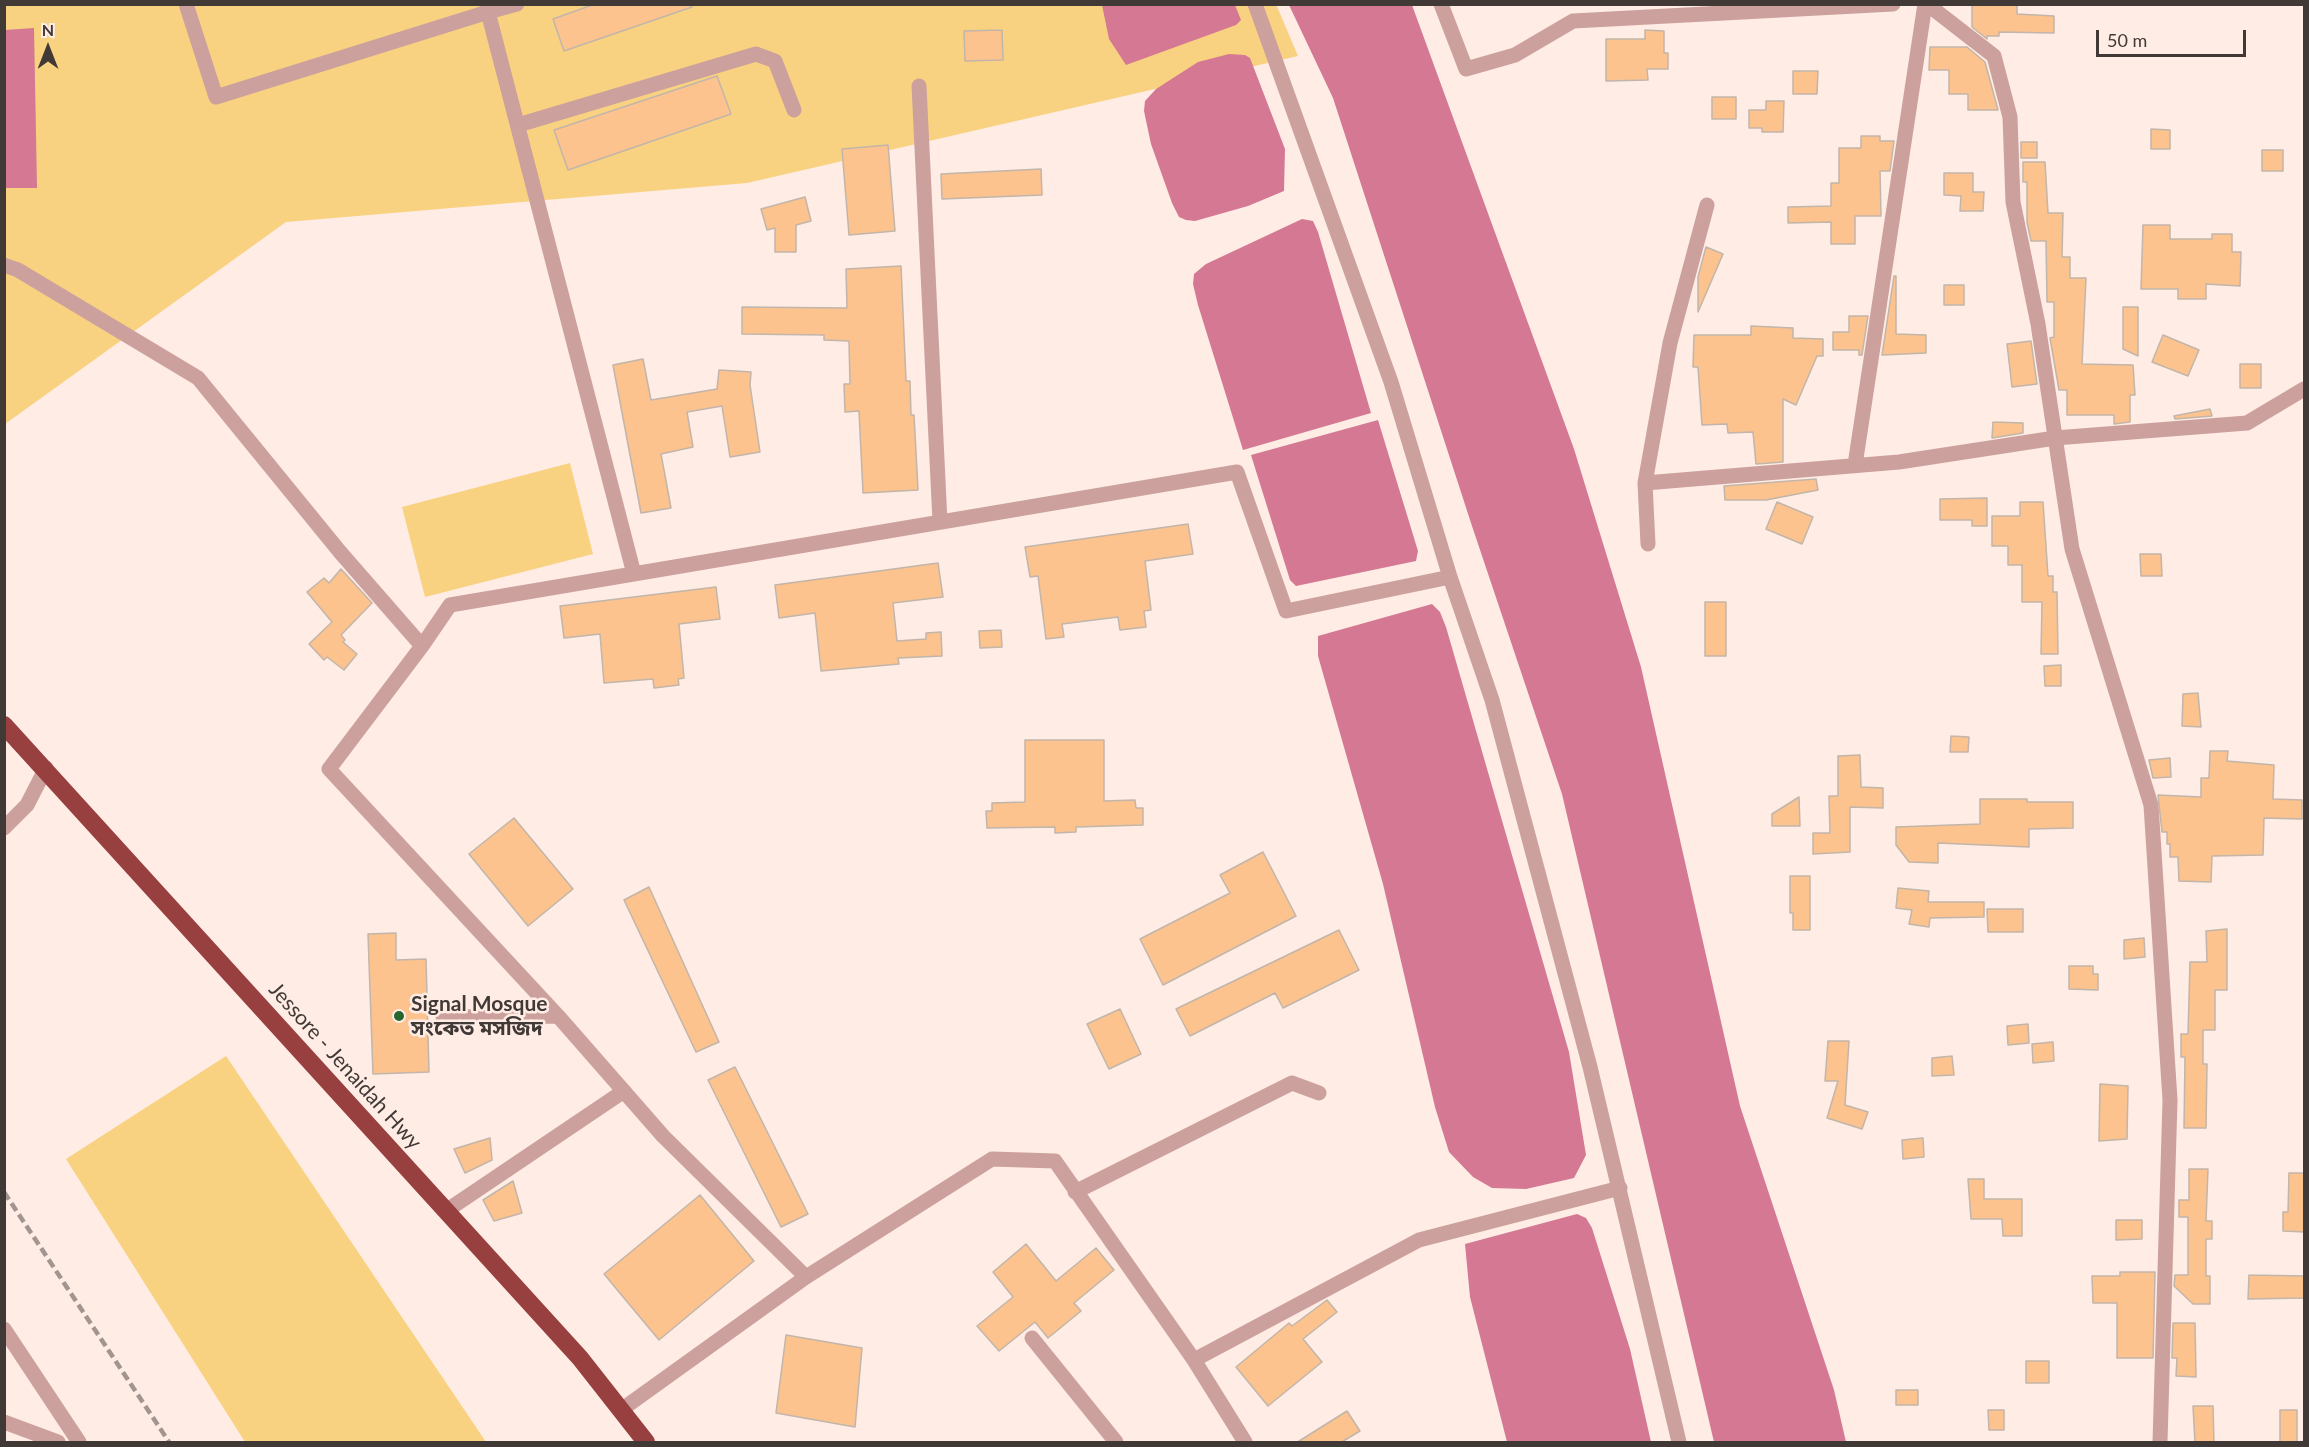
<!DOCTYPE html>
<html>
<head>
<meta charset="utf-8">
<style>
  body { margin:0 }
  #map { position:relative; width:2309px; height:1447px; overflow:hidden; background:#feece5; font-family:Lato,sans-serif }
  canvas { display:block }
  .frame { position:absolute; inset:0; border:6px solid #403936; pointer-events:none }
  .north { position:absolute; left:18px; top:18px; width:60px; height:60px; -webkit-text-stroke:4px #feece5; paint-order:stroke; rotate:0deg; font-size:16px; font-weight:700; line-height:24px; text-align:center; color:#403936 }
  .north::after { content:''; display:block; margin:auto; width:21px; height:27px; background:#403936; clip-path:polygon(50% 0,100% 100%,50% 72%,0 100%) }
  .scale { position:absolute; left:2096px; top:30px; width:150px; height:27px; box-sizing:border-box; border:3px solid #403936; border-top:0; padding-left:8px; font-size:18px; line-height:21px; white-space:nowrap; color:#403936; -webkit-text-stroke:4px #feece5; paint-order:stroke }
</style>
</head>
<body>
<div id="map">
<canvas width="2309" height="1447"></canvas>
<div class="frame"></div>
<div class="north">N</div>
<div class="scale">50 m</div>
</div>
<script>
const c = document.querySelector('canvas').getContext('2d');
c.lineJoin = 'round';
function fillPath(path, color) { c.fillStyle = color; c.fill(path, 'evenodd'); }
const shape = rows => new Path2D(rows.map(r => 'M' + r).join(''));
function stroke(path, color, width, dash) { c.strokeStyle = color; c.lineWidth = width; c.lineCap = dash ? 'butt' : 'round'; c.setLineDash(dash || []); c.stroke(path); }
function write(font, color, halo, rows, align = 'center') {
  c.font = font + ' Lato,"Noto Sans Bengali",sans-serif'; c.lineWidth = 5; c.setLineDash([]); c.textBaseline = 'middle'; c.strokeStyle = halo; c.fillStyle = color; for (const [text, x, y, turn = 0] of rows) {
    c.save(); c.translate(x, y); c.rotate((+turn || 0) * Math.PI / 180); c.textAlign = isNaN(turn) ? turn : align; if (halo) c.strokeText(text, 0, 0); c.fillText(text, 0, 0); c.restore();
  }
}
const green = shape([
  [1276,4,1298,56,747,183,286,222,5,424,5,5],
  [570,463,593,554,425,597,402,507],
  [226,1056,486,1442,245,1442,66,1159]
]);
const water = shape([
  [1102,5,1235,5,1241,20,1236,25,1126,65,1109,39],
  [1289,5,1412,5,1574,449,1641,667,1740,1106,1834,1390,1846,1442,1714,1442,1562,794,1472,526,1333,98],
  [34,28,37,188,5,188,5,30],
  [1229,54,1245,55,1250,58,1285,149,1284,191,1248,206,1195,221,1186,220,1179,217,1172,203,1151,144,1144,111,1145,101,1156,89,1198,62],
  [1302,219,1313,221,1318,232,1371,413,1243,450,1198,305,1193,284,1194,274,1206,264],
  [1378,420,1418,551,1416,561,1296,586,1290,580,1251,455],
  [1432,604,1440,612,1446,627,1569,1052,1586,1155,1574,1178,1526,1189,1492,1188,1473,1177,1449,1152,1435,1107,1383,884,1318,656,1318,636],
  [1577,1214,1586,1218,1592,1228,1630,1349,1651,1442,1507,1442,1470,1297,1465,1244]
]);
const building = shape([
  [595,4,692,4,692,7,564,51,553,19,595,4],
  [1972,4,2017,4,2017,14,2054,16,2054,33,1999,32,1999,36,1987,36,1987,39,1972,27,1972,4],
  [1002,30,1003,60,965,61,964,31,1002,30],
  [1645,30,1664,31,1664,53,1668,53,1668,69,1647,69,1648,80,1606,81,1606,39,1645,39,1645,30],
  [1930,47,1967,47,1985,62,1998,110,1968,110,1968,94,1949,94,1949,70,1929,70,1930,47],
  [1793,71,1818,71,1817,94,1793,94,1793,71],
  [717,76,731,114,568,170,554,130,717,76],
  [1712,97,1736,97,1736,119,1712,119,1712,97],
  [1766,101,1784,101,1783,132,1762,132,1762,128,1749,128,1749,110,1766,110,1766,101],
  [2151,129,2170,130,2170,149,2151,149,2151,129],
  [1861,136,1880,136,1880,141,1894,141,1890,171,1880,171,1881,216,1855,216,1855,244,1831,244,1831,222,1788,223,1788,207,1831,206,1831,183,1839,183,1839,148,1861,148,1861,136],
  [2021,142,2037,142,2037,158,2021,158,2021,142],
  [888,145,895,231,849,235,842,149,888,145],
  [2262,150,2283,150,2283,171,2262,171,2262,150],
  [2023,162,2045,162,2048,213,2063,213,2062,257,2070,257,2070,278,2086,278,2082,364,2133,365,2135,395,2130,395,2130,422,2114,424,2114,415,2067,415,2067,390,2059,390,2050,338,2054,337,2054,302,2047,302,2046,241,2031,241,2027,222,2027,182,2023,182,2023,162],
  [1041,169,1042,195,942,199,941,174,1041,169],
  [1944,173,1973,173,1973,192,1984,192,1983,211,1960,211,1961,196,1944,195,1944,173],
  [805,197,811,221,796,225,796,252,775,252,775,228,767,230,761,209,805,197],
  [2143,225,2170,225,2170,239,2212,239,2212,234,2232,234,2232,252,2241,252,2240,286,2206,284,2206,299,2178,299,2178,289,2141,289,2143,225],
  [1706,247,1723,254,1698,312,1698,277,1706,247],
  [901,266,906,381,910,381,911,415,914,415,918,490,863,493,859,411,845,412,844,384,850,384,849,341,824,340,824,335,742,334,742,307,847,308,846,269,901,266],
  [1894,276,1896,276,1896,334,1926,335,1926,353,1882,355,1894,276],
  [1944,285,1964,285,1964,305,1944,305,1944,285],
  [2123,307,2138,307,2138,356,2123,349,2123,307],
  [1849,316,1868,316,1862,355,1859,355,1859,350,1833,350,1833,332,1849,332,1849,316],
  [1751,326,1793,328,1793,338,1823,339,1823,356,1817,356,1796,405,1783,399,1783,462,1756,464,1753,432,1728,433,1727,424,1702,425,1698,367,1693,367,1694,335,1751,335,1751,326],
  [2163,335,2199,350,2188,376,2152,362,2163,335],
  [2031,341,2037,384,2012,387,2007,344,2031,341],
  [643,359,651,400,717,389,719,370,751,372,750,385,760,452,730,457,722,406,687,412,693,447,661,454,671,508,641,513,613,365,643,359],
  [2240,364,2261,364,2261,388,2240,388,2240,364],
  [2210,409,2212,416,2175,419,2174,416,2210,409],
  [1993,422,2023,423,2023,433,1992,438,1993,422],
  [1816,479,1818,490,1766,500,1725,500,1724,486,1816,479],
  [1987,498,1987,526,1972,526,1972,520,1940,520,1940,499,1987,498],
  [1777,502,1813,517,1802,544,1766,529,1777,502],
  [2020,502,2043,502,2048,576,2053,576,2053,592,2057,592,2058,654,2041,654,2042,602,2022,602,2022,565,2008,565,2008,546,1992,546,1992,516,2020,516,2020,502],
  [1188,524,1193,554,1145,561,1151,610,1144,611,1146,627,1120,630,1118,617,1062,624,1064,637,1046,639,1038,576,1030,577,1025,547,1188,524],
  [2140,554,2161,554,2162,576,2141,576,2140,554],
  [938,563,943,597,893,603,897,641,926,639,926,633,941,632,942,656,898,658,899,664,821,671,815,613,779,618,775,585,938,563],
  [341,569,372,603,341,635,345,640,343,642,357,654,344,670,327,657,324,660,309,644,332,622,307,592,324,578,329,583,341,569],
  [716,587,720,619,679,624,684,678,678,679,679,685,654,688,653,679,604,683,600,634,564,638,560,606,716,587],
  [1705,602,1726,602,1726,656,1705,656,1705,602],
  [1001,630,1002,647,980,648,979,631,1001,630],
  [2061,665,2061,686,2045,686,2044,666,2061,665],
  [2198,693,2201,727,2182,726,2183,694,2198,693],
  [1951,736,1969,737,1968,752,1950,752,1951,736],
  [1025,740,1104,740,1104,801,1135,800,1136,808,1143,808,1143,825,1076,827,1076,832,1055,833,1055,827,987,828,986,811,992,811,992,803,1025,802,1025,740],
  [2210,751,2228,751,2227,761,2274,765,2273,799,2302,800,2302,819,2264,818,2263,855,2212,856,2211,882,2179,881,2178,857,2170,857,2170,844,2167,844,2167,832,2162,832,2158,795,2201,797,2201,778,2209,778,2210,751],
  [1860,755,1861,787,1883,788,1883,808,1850,807,1850,852,1813,854,1813,833,1830,833,1829,796,1838,796,1838,756,1860,755],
  [2170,758,2171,777,2153,778,2149,760,2170,758],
  [1799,797,1800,826,1772,826,1772,814,1799,797],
  [1980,799,2027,799,2027,802,2073,802,2073,828,2029,829,2029,847,1938,843,1938,863,1909,862,1896,845,1896,827,1980,824,1980,799],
  [514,818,573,889,528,926,469,854,514,818],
  [1263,852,1296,916,1163,985,1140,939,1230,893,1220,875,1263,852],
  [1790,876,1810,876,1810,930,1793,930,1793,913,1790,913,1790,876],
  [649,887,719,1042,696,1052,624,900,649,887],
  [1898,888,1929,891,1928,902,1984,902,1984,917,1930,918,1929,927,1909,924,1912,910,1896,908,1898,888],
  [1987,909,2023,909,2023,932,1988,932,1987,909],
  [2227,929,2227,990,2215,990,2215,1030,2203,1030,2203,1064,2207,1064,2206,1128,2184,1128,2185,1057,2181,1057,2181,1034,2188,1034,2190,962,2207,962,2206,931,2227,929],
  [1339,930,1359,970,1283,1008,1275,993,1190,1036,1176,1009,1339,930],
  [396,933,396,960,426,959,429,1072,373,1074,368,934,396,933],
  [2144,938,2145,957,2124,959,2124,940,2144,938],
  [2069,966,2093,966,2093,974,2098,974,2098,990,2069,989,2069,966],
  [1120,1009,1141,1054,1109,1069,1087,1024,1120,1009],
  [2028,1024,2029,1043,2008,1045,2007,1026,2028,1024],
  [1828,1041,1849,1041,1845,1105,1868,1112,1862,1129,1827,1118,1838,1081,1825,1081,1828,1041],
  [2053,1042,2054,1061,2033,1063,2032,1044,2053,1042],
  [1952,1056,1954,1075,1932,1076,1932,1058,1952,1056],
  [735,1067,808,1214,781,1227,708,1080,735,1067],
  [2100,1084,2128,1086,2127,1139,2099,1141,2100,1084],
  [490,1138,492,1160,465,1173,454,1149,490,1138],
  [1923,1138,1924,1157,1903,1159,1902,1140,1923,1138],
  [2189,1169,2208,1169,2206,1221,2212,1221,2212,1239,2206,1239,2206,1276,2210,1276,2210,1304,2193,1304,2174,1286,2175,1275,2188,1275,2188,1217,2179,1217,2179,1200,2189,1200,2189,1169],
  [2289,1173,2304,1173,2304,1232,2283,1231,2283,1212,2288,1212,2289,1173],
  [1968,1179,1984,1179,1984,1199,2022,1199,2022,1236,2003,1236,2002,1219,1971,1219,1968,1179],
  [513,1181,522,1213,494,1221,483,1200,513,1181],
  [700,1195,754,1261,659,1340,604,1274,700,1195],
  [2116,1220,2142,1220,2142,1239,2116,1240,2116,1220],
  [1026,1244,1056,1281,1096,1248,1114,1270,1074,1303,1081,1311,1048,1338,1035,1322,999,1351,977,1326,1013,1297,993,1272,1026,1244],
  [2120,1272,2155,1272,2153,1358,2117,1358,2117,1303,2093,1303,2092,1276,2120,1276,2120,1272],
  [2249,1275,2304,1276,2304,1298,2248,1299,2249,1275],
  [1327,1300,1337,1312,1303,1339,1322,1362,1268,1406,1236,1367,1289,1323,1292,1326,1327,1300],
  [2173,1323,2195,1323,2196,1377,2176,1376,2177,1358,2172,1358,2173,1323],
  [786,1335,862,1348,855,1427,776,1413,786,1335],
  [2026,1361,2049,1361,2049,1383,2026,1383,2026,1361],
  [1896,1390,1918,1390,1918,1405,1896,1405,1896,1390],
  [2193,1406,2213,1406,2214,1443,2195,1443,2193,1406],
  [1988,1410,2004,1410,2004,1430,1989,1430,1988,1410],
  [2280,1410,2297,1410,2297,1443,2280,1443,2280,1410],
  [1347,1411,1360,1431,1340,1443,1296,1443,1347,1411]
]);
const minor = shape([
  [186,4,216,97,488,12,487,4],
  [517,4,488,12,634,574],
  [1255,4,1391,382,1450,577,1492,700,1590,1067,1679,1442],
  [1441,4,1466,69,1515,55,1573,21,1893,4],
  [1927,4,1994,56,2010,117,2013,202,2038,324,2072,549,2151,805,2170,1100,2160,1442],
  [919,86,940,522],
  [518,125,756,54,775,61,794,110],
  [4,265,18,270,198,378,340,552,422,646,329,769,558,1016,663,1136,806,1277],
  [1855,465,1925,4],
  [1645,483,1899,462,2055,438,2247,423,2304,389],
  [1648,544,1645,483,1670,343,1707,205],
  [422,646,450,605,1237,472,1286,611,1450,577],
  [4,828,27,805,46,768],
  [443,1017,558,1016],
  [1075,1192,1292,1083,1319,1093],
  [446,1211,624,1091],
  [4,1329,79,1442],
  [1032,1338,1116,1442],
  [1194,1360,1419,1240,1620,1188],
  [621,1410,806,1277,992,1159,1055,1161,1194,1360,1245,1442],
  [4,1422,58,1442]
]);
const highway = shape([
  [4,725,580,1358,646,1442]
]);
const rail = shape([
  [4,1192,169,1442]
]);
const markers = [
  [399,1016,6,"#27662e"]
];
const poiNames = [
  ["Signal Mosque",411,1004],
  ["সংকেত মসজিদ",411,1028]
];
const streetNames = [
  ["Jessore - Jenaidah Hwy",345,1066,48]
];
fillPath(green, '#f9d281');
fillPath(water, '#d47893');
fillPath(building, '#fcc38f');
stroke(building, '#c2b5a9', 1.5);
stroke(minor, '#cca09d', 15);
stroke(highway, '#97403f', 18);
stroke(rail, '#a29590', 4.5, [9, 4.5]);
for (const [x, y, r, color] of markers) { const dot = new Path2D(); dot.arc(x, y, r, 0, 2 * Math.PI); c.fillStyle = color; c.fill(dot); stroke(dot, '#feece5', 2); }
write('bold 21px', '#403936', '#feece5', poiNames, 'left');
write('21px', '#403936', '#feece5', streetNames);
</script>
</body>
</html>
